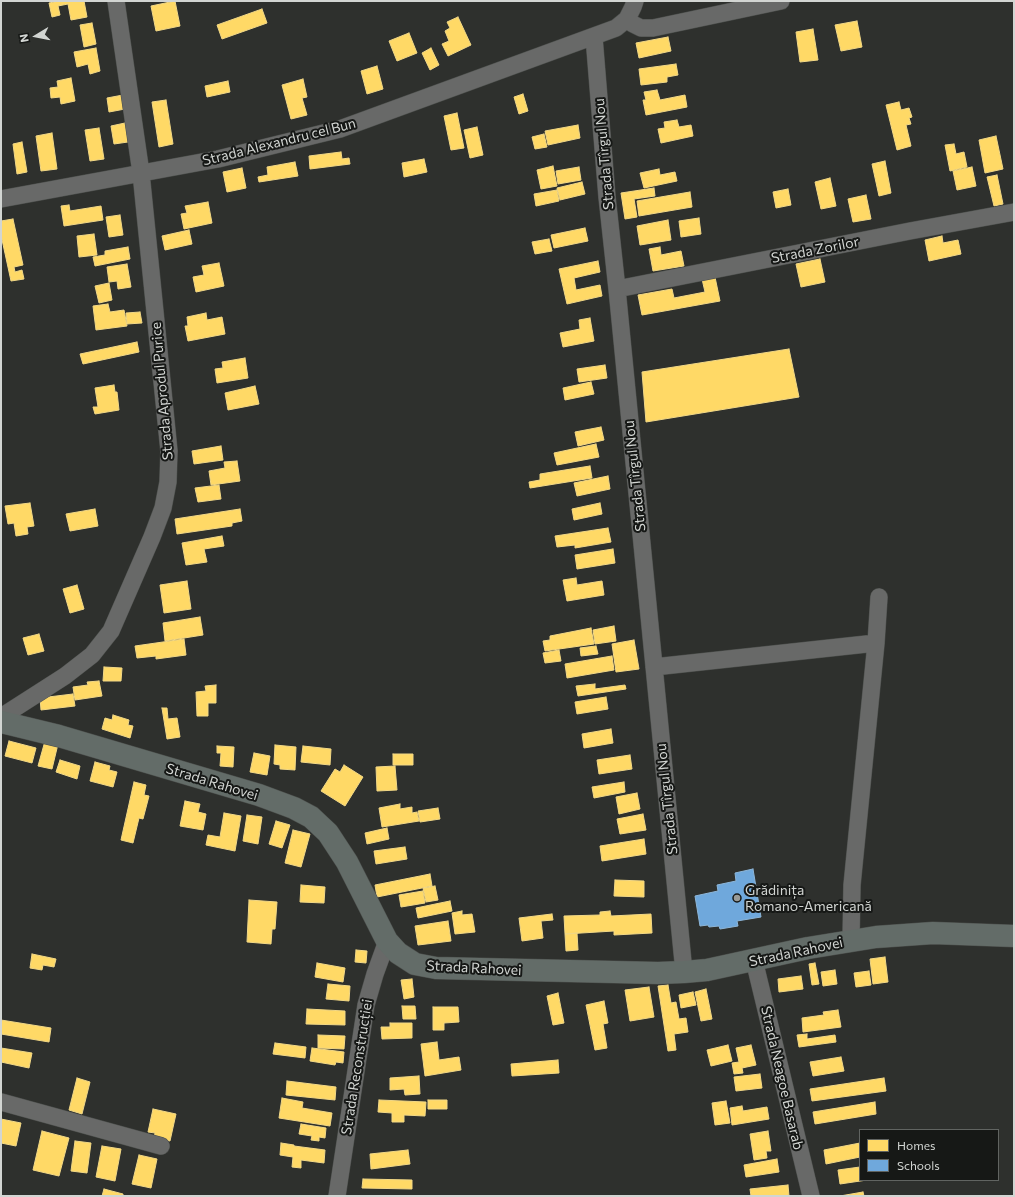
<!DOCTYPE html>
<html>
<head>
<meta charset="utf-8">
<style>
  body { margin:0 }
  #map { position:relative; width:1015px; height:1197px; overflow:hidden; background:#2e302d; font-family:Commissioner,sans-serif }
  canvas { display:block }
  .frame { position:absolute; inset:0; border:2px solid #d2d5d2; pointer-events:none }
  .legend { position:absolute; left:859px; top:1129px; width:140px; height:52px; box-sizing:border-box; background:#161816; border:1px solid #616461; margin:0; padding:5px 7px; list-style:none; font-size:12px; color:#d2d5d2 }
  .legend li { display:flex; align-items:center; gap:8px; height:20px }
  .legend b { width:20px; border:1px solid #616461 }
  .north { position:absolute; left:16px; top:16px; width:40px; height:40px; -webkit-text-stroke:3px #161816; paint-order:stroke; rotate:260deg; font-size:11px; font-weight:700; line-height:16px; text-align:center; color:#d2d5d2 }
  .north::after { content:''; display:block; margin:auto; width:14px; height:18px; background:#d2d5d2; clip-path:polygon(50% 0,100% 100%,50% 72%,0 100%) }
</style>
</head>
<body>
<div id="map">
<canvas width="1015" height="1197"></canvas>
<div class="frame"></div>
<ul class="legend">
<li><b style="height:11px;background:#ffd966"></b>Homes</li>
<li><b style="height:11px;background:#6fa8dc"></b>Schools</li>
</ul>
<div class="north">N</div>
</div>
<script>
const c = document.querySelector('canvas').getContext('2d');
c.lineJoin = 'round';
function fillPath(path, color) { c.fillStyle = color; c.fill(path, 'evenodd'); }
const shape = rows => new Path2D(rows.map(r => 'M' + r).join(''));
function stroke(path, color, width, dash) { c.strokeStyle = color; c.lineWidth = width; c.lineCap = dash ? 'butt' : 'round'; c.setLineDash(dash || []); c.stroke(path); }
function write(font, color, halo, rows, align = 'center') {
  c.font = font + ' Commissioner,sans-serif'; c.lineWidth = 4; c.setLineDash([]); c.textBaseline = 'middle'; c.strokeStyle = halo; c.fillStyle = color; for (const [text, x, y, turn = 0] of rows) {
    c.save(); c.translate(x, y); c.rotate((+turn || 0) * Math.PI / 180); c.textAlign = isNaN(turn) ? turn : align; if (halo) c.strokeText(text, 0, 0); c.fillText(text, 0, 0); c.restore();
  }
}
const homes = shape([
  [59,1,84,1,87,17,71,20,68,4,58,6,60,15,52,17,49,3,59,1],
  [175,1,180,26,156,31,151,6,175,1],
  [262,9,267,23,222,39,217,25,262,9],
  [458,17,471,45,448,56,442,44,449,41,445,31,450,28,447,22,458,17],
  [857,21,862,47,841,51,835,25,857,21],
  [92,23,96,44,84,47,80,25,92,23],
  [813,29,818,60,800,62,796,32,813,29],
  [409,33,417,53,397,61,389,41,409,33],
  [668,37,671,51,639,58,636,43,668,37],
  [96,48,100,71,90,74,88,64,77,67,74,52,96,48],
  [431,48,439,65,430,70,422,53,431,48],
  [676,64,678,75,667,77,667,82,641,85,639,69,676,64],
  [377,66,383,89,367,94,361,71,377,66],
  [71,78,75,101,61,104,60,97,51,98,50,88,58,87,57,81,71,78],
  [303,79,307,97,302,98,307,115,291,119,282,85,303,79],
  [228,81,230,92,207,97,205,86,228,81],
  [657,90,660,100,685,95,687,107,646,115,643,100,646,100,644,92,657,90],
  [523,94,528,111,519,114,514,97,523,94],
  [123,95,125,109,109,112,107,98,123,95],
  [166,100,173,144,159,147,152,102,166,100],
  [899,102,901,110,909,108,912,117,909,118,911,124,906,125,911,146,897,150,886,105,899,102],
  [457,113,464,148,451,150,444,116,457,113],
  [677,120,679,127,691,125,693,136,661,143,658,129,665,128,664,122,677,120],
  [125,123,128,142,114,144,111,126,125,123],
  [578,125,580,138,548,145,545,131,578,125],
  [477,127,483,155,470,158,464,130,477,127],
  [99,128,104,159,90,161,85,130,99,128],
  [52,133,57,169,41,171,36,136,52,133],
  [544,134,547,147,535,149,532,137,544,134],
  [996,136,1003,169,985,173,979,140,996,136],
  [22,142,27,172,17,174,13,144,22,142],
  [954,144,956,154,964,152,967,167,950,171,945,145,954,144],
  [341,152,342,159,349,158,350,164,310,169,309,156,341,152],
  [424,159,427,172,404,177,402,163,424,159],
  [885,161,891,193,879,196,872,164,885,161],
  [295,162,298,176,259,182,258,177,268,175,267,167,295,162],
  [553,166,557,186,541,189,537,170,553,166],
  [579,167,581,180,558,184,556,171,579,167],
  [972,167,976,186,957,190,953,171,972,167],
  [242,168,246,188,227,192,223,172,242,168],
  [659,169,660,175,675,172,677,181,644,188,640,173,659,169],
  [997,175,1003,204,994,206,987,177,997,175],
  [830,178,836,206,821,209,815,182,830,178],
  [582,182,585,194,560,200,557,188,582,182],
  [654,188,655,196,634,199,637,217,625,219,621,193,654,188],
  [788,189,791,205,776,208,773,192,788,189],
  [557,190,559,201,536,206,534,194,557,190],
  [690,192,692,207,639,216,637,201,690,192],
  [866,195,871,219,853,222,848,199,866,195],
  [208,202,212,223,184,229,181,214,187,213,185,206,208,202],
  [69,205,70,211,101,206,103,220,64,226,61,206,69,205],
  [120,215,123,235,109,237,106,217,120,215],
  [699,218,701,234,681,237,679,221,699,218],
  [13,219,23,265,14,267,15,272,22,270,24,279,11,281,1,235,1,221,13,219],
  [668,220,671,240,640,245,637,226,668,220],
  [585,228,588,241,554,248,551,235,585,228],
  [189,230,192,244,165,250,162,236,189,230],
  [94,234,97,255,79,257,77,236,94,234],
  [942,236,943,243,958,240,961,254,929,261,925,240,942,236],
  [549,239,552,251,535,254,532,242,549,239],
  [128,247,130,259,95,266,93,257,105,255,105,251,128,247],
  [660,247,661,255,681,251,684,266,653,271,649,249,660,247],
  [820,259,825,282,801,287,796,264,820,259],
  [598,261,600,272,574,278,576,290,600,285,602,296,567,304,559,269,598,261],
  [219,263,224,286,196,292,193,277,204,275,202,266,219,263],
  [127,264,131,287,118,289,117,281,109,282,107,267,127,264],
  [715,277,720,301,642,315,638,295,672,289,674,298,705,292,702,279,715,277],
  [109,283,112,300,99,303,95,286,109,283],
  [108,304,110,312,124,310,127,326,96,330,93,306,108,304],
  [140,312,142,323,127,324,126,313,140,312],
  [206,313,207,320,222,317,225,334,188,341,185,326,188,326,187,317,206,313],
  [590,318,594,341,563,347,560,333,580,329,579,320,590,318],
  [137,342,139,352,83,364,80,354,137,342],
  [789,349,799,397,646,422,642,372,789,349],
  [245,358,248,378,217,383,215,369,223,368,222,362,245,358],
  [605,365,607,378,579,382,577,369,605,365],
  [591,382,594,394,565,400,563,388,591,382],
  [114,385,115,392,117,392,119,410,95,414,93,407,98,407,95,388,114,385],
  [255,386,259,404,228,410,225,393,255,386],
  [601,427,604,440,578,446,575,432,601,427],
  [596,444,599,457,557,465,554,453,596,444],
  [221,446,223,460,194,464,192,451,221,446],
  [237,461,240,481,211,485,209,471,225,468,224,462,237,461],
  [590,466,592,478,530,488,529,482,540,480,540,474,590,466],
  [608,476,610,489,577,496,574,483,608,476],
  [219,485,221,499,198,502,195,488,219,485],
  [30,503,34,526,27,527,28,534,16,536,14,523,8,524,5,506,30,503],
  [600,503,602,514,574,520,572,509,600,503],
  [95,509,98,526,70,531,66,514,95,509],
  [240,509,242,521,232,523,232,526,177,534,175,519,240,509],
  [608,528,611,542,575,548,575,545,557,547,555,536,608,528],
  [222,536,224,546,204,549,207,562,186,565,182,543,222,536],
  [613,549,615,563,577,569,575,555,613,549],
  [576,578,577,585,602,581,604,595,567,601,563,580,576,578],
  [187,581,191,609,164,613,160,585,187,581],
  [77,585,84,609,70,613,63,589,77,585],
  [200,617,203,635,165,641,163,623,200,617],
  [614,626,616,641,595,644,593,630,614,626],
  [591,628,594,644,545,651,543,641,550,640,550,636,591,628],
  [39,634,44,651,28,655,23,638,39,634],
  [184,639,186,655,156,659,156,656,137,658,135,646,184,639],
  [634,640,639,669,616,672,612,644,634,640],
  [596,646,598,654,581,656,580,648,596,646],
  [559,650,561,661,545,663,543,653,559,650],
  [612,656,614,670,567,678,565,664,612,656],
  [104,667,122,668,121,681,103,681,104,667],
  [99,681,102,696,75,700,73,687,88,685,87,682,99,681],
  [595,684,595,689,625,685,626,689,578,696,576,686,595,684],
  [216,685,216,703,208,703,208,716,197,716,196,692,206,691,205,686,216,685],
  [73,694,75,706,41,710,40,698,73,694],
  [606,697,608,709,577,714,575,702,606,697],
  [162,708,167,708,168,719,177,718,180,737,167,739,162,708],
  [113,715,129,720,128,725,133,726,130,738,102,729,105,718,112,720,113,715],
  [611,729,613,743,584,748,582,734,611,729],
  [9,741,36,748,32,763,5,756,9,741],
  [45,741,58,744,52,769,38,766,45,741],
  [275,745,296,747,295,770,280,769,280,765,274,764,275,745],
  [217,746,234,747,233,767,220,766,221,753,217,753,217,746],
  [303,746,331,749,330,765,301,762,303,746],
  [254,753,270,756,267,775,250,772,254,753],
  [393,754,413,754,413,765,393,765,393,754],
  [630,755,632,769,599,774,597,760,630,755],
  [60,760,80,766,77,779,56,772,60,760],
  [95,762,110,766,109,770,117,772,113,787,90,781,95,762],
  [344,765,363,777,345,806,321,791,335,769,340,772,344,765],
  [395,766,397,790,377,791,376,767,395,766],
  [134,782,146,785,144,795,149,796,143,819,139,818,133,843,121,840,134,782],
  [624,782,625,792,594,798,592,787,624,782],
  [637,793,640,809,619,814,616,797,637,793],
  [185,801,200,804,198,812,206,814,203,830,180,826,185,801],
  [400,804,400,809,412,807,412,813,417,812,419,821,382,827,379,808,400,804],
  [438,808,440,819,420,822,418,811,438,808],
  [224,813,241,816,235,851,206,845,208,835,220,837,224,813],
  [643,814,646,830,620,834,617,819,643,814],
  [247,815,262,817,258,844,243,841,247,815],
  [276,821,290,825,282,848,269,844,276,821],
  [387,828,389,839,367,844,365,833,387,828],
  [293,830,310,834,301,867,285,863,293,830],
  [644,839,646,854,602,861,600,846,644,839],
  [405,847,407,859,376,864,374,851,405,847],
  [430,874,432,886,377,897,375,885,430,874],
  [615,880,644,881,644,897,614,896,615,880],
  [301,885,325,887,324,903,300,902,301,885],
  [435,886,438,900,426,902,423,888,435,886],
  [423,891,425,903,401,907,399,895,423,891],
  [249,900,277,902,275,929,272,929,271,944,247,942,249,900],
  [450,901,452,911,418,918,416,908,450,901],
  [462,911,462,915,472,914,475,932,455,934,452,913,462,911],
  [610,911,611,916,651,914,652,933,614,935,614,931,565,934,564,916,600,915,600,912,610,911],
  [552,914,553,920,541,921,543,938,522,941,519,918,552,914],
  [448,921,451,941,418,945,415,926,448,921],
  [577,933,578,950,566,951,565,934,577,933],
  [356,950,367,951,366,963,355,962,356,950],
  [32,954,56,959,54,967,43,965,42,970,30,968,32,954],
  [885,957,888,982,873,984,870,959,885,957],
  [317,963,345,968,343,982,315,977,317,963],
  [815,963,819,984,812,985,809,964,815,963],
  [835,970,837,984,823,986,821,972,835,970],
  [869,971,871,985,856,987,854,973,869,971],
  [801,976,803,989,779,992,778,979,801,976],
  [412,979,414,997,404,999,401,980,412,979],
  [328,984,350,986,349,1001,326,999,328,984],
  [668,985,671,1003,676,1002,679,1019,686,1018,688,1032,674,1034,676,1050,668,1051,658,986,668,985],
  [649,987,654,1017,630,1021,625,990,649,987],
  [706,989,712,1019,701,1021,695,992,706,989],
  [693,992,696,1005,681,1008,679,995,693,992],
  [558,993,564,1023,553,1025,547,996,558,993],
  [604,1001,608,1023,603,1024,607,1048,595,1050,586,1005,604,1001],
  [402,1006,415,1006,416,1019,403,1019,402,1006],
  [433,1007,458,1007,459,1022,444,1023,444,1030,433,1030,433,1007],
  [307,1009,345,1011,345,1025,306,1024,307,1009],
  [838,1010,841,1027,803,1032,802,1018,824,1015,823,1012,838,1010],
  [1,1020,51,1028,49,1042,1,1034,1,1020],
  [390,1023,412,1023,412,1038,382,1039,381,1027,390,1027,390,1023],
  [807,1034,807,1039,835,1035,836,1042,799,1047,797,1035,807,1034],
  [318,1035,345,1036,344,1049,318,1048,318,1035],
  [437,1042,439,1060,459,1057,461,1070,425,1076,421,1044,437,1042],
  [275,1043,306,1047,305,1058,273,1054,275,1043],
  [728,1045,732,1061,711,1066,707,1050,728,1045],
  [751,1045,756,1065,742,1068,743,1073,734,1074,732,1063,739,1062,736,1048,751,1045],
  [1,1048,32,1053,29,1068,1,1062,1,1048],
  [312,1048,344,1052,343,1063,336,1062,335,1065,310,1061,312,1048],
  [841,1057,844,1071,813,1076,810,1062,841,1057],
  [558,1060,559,1073,512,1076,511,1064,558,1060],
  [760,1074,762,1088,736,1091,734,1077,760,1074],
  [419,1076,420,1094,405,1095,404,1089,390,1090,390,1078,419,1076],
  [77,1078,90,1082,82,1114,69,1110,77,1078],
  [884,1078,886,1091,812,1101,810,1089,884,1078],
  [287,1081,336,1087,335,1100,286,1095,287,1081],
  [282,1098,303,1102,302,1108,332,1113,330,1126,279,1118,282,1098],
  [379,1100,426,1102,425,1116,404,1115,404,1122,392,1122,392,1113,378,1112,379,1100],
  [428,1100,447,1100,447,1109,428,1109,428,1100],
  [726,1101,730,1123,715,1125,712,1103,726,1101],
  [875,1102,876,1114,815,1124,813,1112,875,1102],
  [742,1106,743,1111,767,1107,769,1119,732,1125,730,1108,742,1106],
  [153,1109,176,1114,170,1141,154,1138,155,1133,148,1132,153,1109],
  [1,1119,21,1123,16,1146,1,1143,1,1119],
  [301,1124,326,1128,325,1138,319,1137,319,1141,311,1140,312,1136,299,1134,301,1124],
  [42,1131,69,1138,59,1176,33,1170,42,1131],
  [768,1131,771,1151,766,1151,767,1158,754,1160,750,1134,768,1131],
  [75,1141,91,1143,87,1173,71,1171,75,1141],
  [281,1143,294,1145,294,1146,325,1150,324,1163,301,1160,301,1168,292,1167,293,1157,280,1155,281,1143],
  [860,1143,860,1157,826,1164,824,1150,860,1143],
  [102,1146,121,1149,115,1181,96,1177,102,1146],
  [408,1150,410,1164,371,1169,370,1154,408,1150],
  [139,1155,157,1159,151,1188,132,1184,139,1155],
  [777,1159,779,1172,746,1177,744,1165,777,1159],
  [860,1167,860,1180,867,1180,840,1184,838,1170,860,1167],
  [363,1179,412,1180,412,1189,362,1188,363,1179],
  [788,1185,789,1196,751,1196,750,1189,788,1185],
  [104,1189,123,1194,123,1196,102,1196,104,1189],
  [863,1192,864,1196,840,1196,863,1192]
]);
const schools = shape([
  [753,869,761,917,737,921,738,926,720,929,719,926,709,927,708,925,700,926,695,896,718,891,717,885,736,881,735,873,753,869]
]);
const minor = shape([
  [627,19,633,24,641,28,653,28,781,1],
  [594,37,607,197,617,289,684,972],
  [1,199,218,159,340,129,616,28,627,19,633,7,635,1],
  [617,289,910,231,1014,212],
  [654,667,876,643],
  [1,717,65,676,92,655,111,631,152,537,163,508,168,482,169,451,141,173,116,1],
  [851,940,852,885,876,643,879,597],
  [754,960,811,1196],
  [1,1102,161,1146],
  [337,1196,366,1005,375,974,387,941]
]);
const major = shape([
  [1,722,59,736,259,795,294,808,311,817,328,833,347,862,387,941,398,953,415,964,436,968,658,973,684,972,707,970,808,948,876,937,933,933,1014,936]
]);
const markers = [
  [737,898,4,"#999b98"]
];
const streetNames = [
  ["Strada Alexandru cel Bun",279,142,-14],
  ["Strada Tîrgul Nou",604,154,-95],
  ["Strada Zorilor",815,250,-11],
  ["Strada Aprodul Purice",162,391,-95],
  ["Strada Tîrgul Nou",635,476,-96],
  ["Strada Rahovei",212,782,17],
  ["Strada Tîrgul Nou",667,799,-96],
  ["Strada Rahovei",796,952,-12],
  ["Strada Rahovei",474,968,3],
  ["Strada Reconstrucției",357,1067,-81],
  ["Strada Neagoe Basarab",782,1078,77]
];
const poiNames = [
  ["Grădinița",745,890],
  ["Romano-Americană",745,906]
];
fillPath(homes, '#ffd966');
stroke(homes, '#f2d886', 1);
fillPath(schools, '#6fa8dc');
stroke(schools, '#8db6d9', 1);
stroke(minor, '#4b4e4b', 18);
stroke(major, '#4b4e4b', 23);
stroke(minor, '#686968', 17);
stroke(major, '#636c68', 22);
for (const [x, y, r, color] of markers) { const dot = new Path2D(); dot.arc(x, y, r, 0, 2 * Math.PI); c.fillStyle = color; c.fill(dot); stroke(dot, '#161816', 1.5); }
write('14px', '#d2d5d2', '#161816', streetNames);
write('14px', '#d2d5d2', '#161816', poiNames, 'left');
</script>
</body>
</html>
